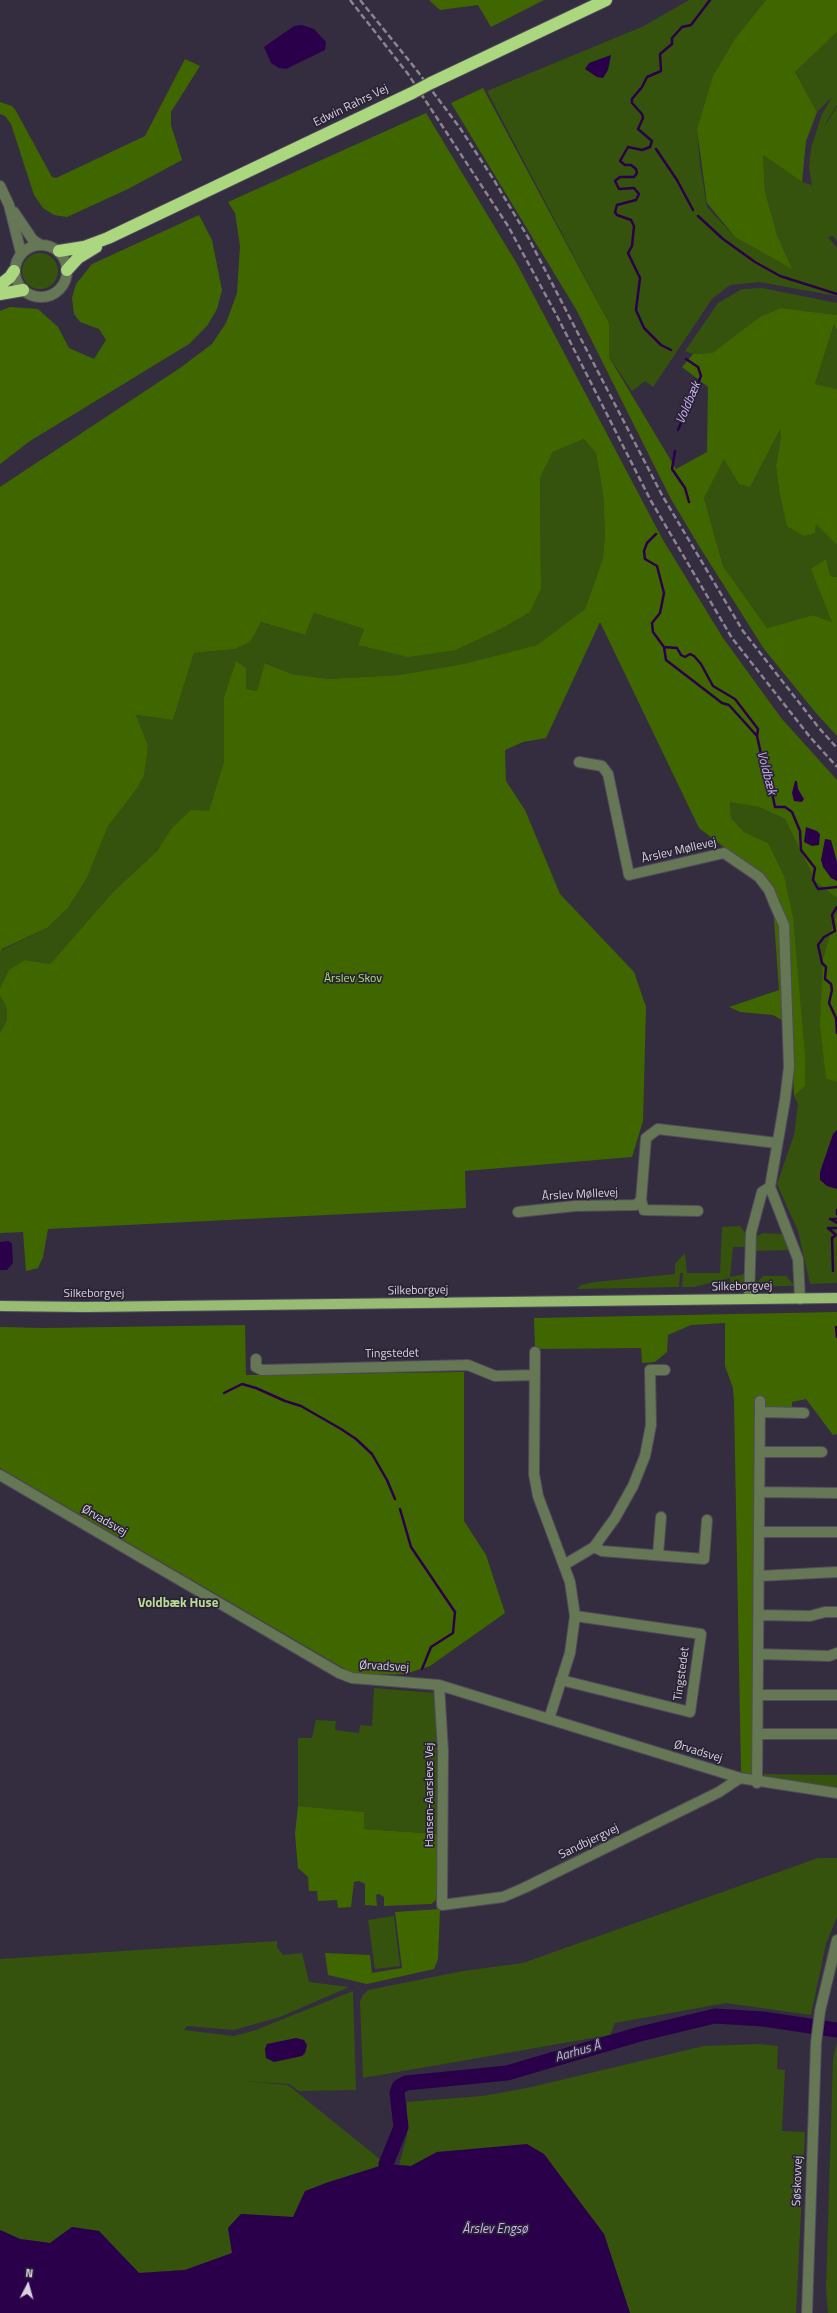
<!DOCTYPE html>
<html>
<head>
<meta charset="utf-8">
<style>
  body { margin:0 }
  #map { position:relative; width:837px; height:2313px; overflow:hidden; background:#342d3f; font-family:"Titillium Web",sans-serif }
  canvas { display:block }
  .north { position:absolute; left:8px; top:2265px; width:40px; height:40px; -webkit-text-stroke:3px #2a2335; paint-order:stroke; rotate:6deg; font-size:11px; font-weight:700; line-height:16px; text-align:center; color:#d7d2de }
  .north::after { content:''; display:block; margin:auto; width:14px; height:18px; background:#d7d2de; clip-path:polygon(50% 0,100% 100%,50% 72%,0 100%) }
</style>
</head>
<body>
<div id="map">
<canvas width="837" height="2313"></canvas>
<div class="north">N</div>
</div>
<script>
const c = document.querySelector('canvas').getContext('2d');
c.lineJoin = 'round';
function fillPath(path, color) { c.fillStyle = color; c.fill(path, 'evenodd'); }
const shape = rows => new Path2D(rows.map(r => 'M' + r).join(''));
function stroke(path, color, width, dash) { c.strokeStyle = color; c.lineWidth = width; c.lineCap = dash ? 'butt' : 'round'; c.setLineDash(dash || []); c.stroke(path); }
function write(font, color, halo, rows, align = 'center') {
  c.font = font + ' "Titillium Web",sans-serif'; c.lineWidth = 3.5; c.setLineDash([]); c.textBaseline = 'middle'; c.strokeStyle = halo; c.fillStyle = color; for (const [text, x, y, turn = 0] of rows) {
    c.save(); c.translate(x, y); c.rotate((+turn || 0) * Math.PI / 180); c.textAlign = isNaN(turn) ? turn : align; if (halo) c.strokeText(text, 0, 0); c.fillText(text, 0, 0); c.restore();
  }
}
const green = shape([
  [689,0,766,0,737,36,697,130,700,164,707,207,735,237,791,268,777,235,765,191,763,155,802,182,812,185,809,168,811,148,822,114,832,97,817,112,795,72,837,32,837,105,828,119,824,128,837,106,837,241,833,236,828,237,837,248,837,296,759,282,730,285,712,299,653,387,645,381,632,391,609,357,609,323,487,91,644,26],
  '22 271a18 18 0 1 1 36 0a18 18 0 1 1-36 0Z',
  [762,288,837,303,837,315,781,308,761,316,712,353,693,354,685,351,718,303,742,289],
  [834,324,837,331,837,389,815,384],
  [780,429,781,436,776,466,779,490,815,533,816,523,837,545,837,577,830,576,833,623,813,615,767,628,723,566,704,498,724,458,739,484],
  [584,439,596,453,603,494,605,532,603,558,585,609,537,645,463,664,398,675,329,679,292,674,266,663,257,691,246,689,246,668,224,697,224,761,209,811,171,829,157,851,113,892,50,964,25,960,0,989,0,953,2,950,47,928,68,908,87,878,108,826,136,790,148,745,136,715,173,720,194,653,235,649,261,622,305,635,314,613,364,629,358,645,456,650,503,628,530,612,541,589,540,478,553,452],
  [730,801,759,807,785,819,816,882,837,898,837,912,833,929,826,1079,837,1082,837,1283,810,1284,798,1231,777,1184,794,1135,798,1104,794,1096,805,1085,768,843,744,832,731,818],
  [0,996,6,1006,7,1020,0,1033],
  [740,1226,747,1236,745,1247,733,1247,730,1277,745,1274,743,1286,730,1286,730,1278,694,1287,682,1287,683,1273,680,1273,679,1287,577,1289,581,1285,595,1282,675,1274,675,1264,685,1253,687,1273,720,1273,722,1227],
  [763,1233,783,1234,790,1250,755,1251,757,1236],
  [763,1276,786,1276,795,1286,754,1286],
  [374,1688,435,1693,439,1834,364,1829,364,1812,298,1806,298,1738,312,1738,316,1720,336,1721,335,1730,359,1733,360,1725,372,1726],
  [764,1774,837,1775,837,1787,764,1777],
  [818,1858,837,1858,837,1917,826,1944,811,2015,726,2003,615,2023,610,2035,363,2078,360,2002,363,1995,368,1990,463,1971,523,1963],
  [394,1916,400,1966,375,1969,368,1920],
  [277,1941,277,1947,283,1955,302,1953,309,1982,349,1987,280,2017,234,2030,187,2026,184,2030,234,2036,256,2030,353,1991,356,2090,299,2091,289,2084,242,2081,288,2085,386,2164,326,2183,293,2217,241,2214,228,2228,232,2253,185,2270,139,2273,99,2231,72,2227,50,2243,20,2239,0,2230,0,1959],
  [837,2042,837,2313,828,2313,826,2289,833,2059],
  [758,2044,778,2046,777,2069,785,2070,782,2131,805,2132,796,2313,630,2313,604,2234,584,2208,437,2152,411,2166,399,2165,407,2136,407,2102,482,2096,527,2088,704,2046]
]);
const forest = shape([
  [429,0,544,0,491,27,478,5,440,10],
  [766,0,837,0,837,32,795,72,817,112,806,141,802,182,763,155,765,191,777,235,792,269,735,237,707,203,697,130,713,76,737,36],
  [185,59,200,66,171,112,171,125,182,160,128,189,67,217,54,215,43,208,34,195,11,124,5,116,0,114,0,102,12,106,16,111,52,177,56,178,145,136],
  [483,88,609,323,609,357,676,469,707,452,708,387,682,367,693,354,712,353,761,316,781,308,837,315,837,331,834,324,815,384,837,389,837,545,816,524,815,533,804,536,787,526,779,490,776,466,781,436,780,429,750,487,739,484,724,459,704,498,723,566,767,628,813,615,832,622,811,569,826,559,830,576,837,577,837,736,816,713,764,649,699,546,671,499,577,311,451,103],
  [426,113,517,264,663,540,723,638,782,719,837,780,837,898,816,882,785,819,759,807,730,802,731,818,744,832,768,843,784,876,793,918,805,1056,805,1086,794,1096,792,1047,787,1023,773,1015,740,1012,729,1007,779,990,773,906,754,870,699,828,600,622,546,738,523,742,505,750,506,781,525,810,560,894,634,972,646,1007,643,1121,632,1157,465,1171,466,1208,48,1229,43,1257,38,1268,26,1271,23,1232,0,1233,0,1033,7,1020,6,1006,0,996,0,989,9,970,25,960,50,964,113,892,157,851,171,829,191,810,209,811,224,761,224,697,236,661,246,668,246,689,257,691,265,663,292,674,329,679,398,675,463,664,537,645,585,609,603,558,605,532,603,494,596,453,584,439,553,452,540,478,541,589,530,612,503,628,456,650,408,657,358,645,364,629,314,613,305,635,261,622,250,642,235,649,194,653,173,720,136,715,148,745,144,775,136,790,108,826,87,878,68,908,47,928,2,949,0,953,0,487,180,368,212,344,226,323,237,293,240,246,235,213,228,202],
  [199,215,212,240,222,290,217,309,207,326,189,344,30,441,0,464,0,311,10,307,38,309,58,327,69,348,94,359,106,340,99,329,80,322,74,314,72,298,76,284,92,264],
  [837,912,837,1082,826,1079,820,1025,823,959],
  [837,1312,837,1434,833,1435,806,1399,792,1402,792,1408,766,1408,764,1399,755,1399,752,1774,741,1772,734,1402,733,1388,725,1366,725,1323,691,1325,668,1335,667,1352,655,1362,642,1363,641,1348,535,1349,534,1318],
  [245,1325,246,1375,464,1372,464,1521,486,1555,505,1613,430,1666,405,1674,363,1675,350,1672,0,1468,0,1327,44,1328],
  [298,1806,364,1812,364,1829,439,1834,438,1896,435,1901,431,1904,384,1906,384,1897,379,1894,376,1895,377,1906,365,1905,365,1884,359,1881,354,1882,351,1907,338,1908,337,1900,318,1901,317,1891,309,1891,308,1877,298,1868,295,1834],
  [440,1909,438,1959,434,1969,367,1984,328,1975,325,1953,370,1955,372,1973,402,1968,395,1912]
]);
const water = shape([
  [302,25,314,29,326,42,325,50,286,69,279,68,271,63,264,47,294,26],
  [611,55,608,70,603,78,597,77,585,69,589,63],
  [795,781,797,781,798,789,804,799,802,802,794,801,792,793],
  [806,827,817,831,820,834,819,845,812,846,804,842],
  [825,839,831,840,837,862,837,881,831,878,823,867,821,860],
  [837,1130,837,1189,827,1186,820,1180,820,1172,833,1134],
  [9,1241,12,1244,13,1263,7,1270,0,1270,0,1242],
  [296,2038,304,2040,307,2045,305,2053,302,2056,274,2062,266,2058,265,2049,267,2044],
  [527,2144,544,2154,604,2234,630,2313,0,2313,0,2230,20,2239,50,2243,72,2227,99,2231,139,2273,185,2270,232,2253,228,2228,241,2214,293,2217,305,2191,326,2183,386,2164,411,2166,437,2152]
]);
const stream = shape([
  [656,149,677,180,693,210],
  [698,216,723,239,755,262,780,276,837,294],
  [671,350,661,345,644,328,636,310,640,278,628,253,632,246,634,226,631,220,617,215,615,212,617,205,636,200,639,194,634,188,619,189,615,181,620,177,634,177,637,173,636,169,631,165,625,165,620,161,628,147,642,150,650,147,652,141,638,129,643,118,642,114,632,103,632,99,642,87,647,77,661,71,660,54,672,44,672,38,682,27,691,25,710,0],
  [678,430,701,376,698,367,686,359],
  [675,451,672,469,685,488,689,502],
  [656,534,647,543,644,551,645,559,657,566,664,593,660,613,652,623,653,632,664,647,666,660,722,703,729,705,757,736,761,754,765,760,775,807,785,807,792,812,800,831,801,850,815,868,813,880,818,889,837,887],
  [664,647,677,648,681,655,685,657,690,654,694,656,701,664,713,686,735,699,758,729,757,736],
  [837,907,832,915,835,931,824,937,818,945,822,963,826,967,825,979,831,984,832,990,829,1003,836,1018,837,1033],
  [837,1210,837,1214],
  [837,1219,830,1219,837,1223],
  [833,1271,832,1238,836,1235,828,1228,837,1228],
  [836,1327,837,1337],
  [224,1393,242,1384,256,1388,285,1401,301,1406,341,1429,356,1439,372,1454,387,1480,395,1499],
  [400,1509,411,1547,455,1612,453,1633,431,1647,422,1669]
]);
const river = shape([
  [386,2164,401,2127,397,2093,399,2087,406,2083,507,2073,640,2034,715,2016,763,2019,837,2030]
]);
const minor = shape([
  [0,186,9,205,21,253],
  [14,212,33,240,39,244],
  '15 271a26 26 0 1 1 52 0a26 26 0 1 1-52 0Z',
  [579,762,602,766,608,774,629,875,724,853,759,877,769,890,775,905,784,925,789,1067,785,1100,770,1187,798,1259,800,1299],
  [641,1200,644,1210,698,1211],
  [518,1212,575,1206,636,1205,641,1200,646,1138,658,1129,777,1143],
  [749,1299,751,1233,762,1192,770,1187],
  [535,1352,534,1474,538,1496,570,1582,575,1616,570,1653,549,1719],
  [256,1359,256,1367,262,1370,468,1365,495,1376,535,1375],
  [760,1412,804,1413],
  [760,1452,822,1452],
  [0,1475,339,1673,352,1678,439,1685,740,1778,837,1793],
  [760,1492,837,1493],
  [759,1532,837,1532],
  [594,1547,602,1551,704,1559,707,1520],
  [658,1555,661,1517],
  [564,1565,594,1547,615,1518,633,1486,645,1456,651,1425,650,1370,665,1370],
  [759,1576,837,1572],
  [759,1615,810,1616,825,1612,837,1612],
  [758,1654,829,1656,837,1653],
  [561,1680,690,1712,701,1634,575,1616],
  [439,1685,443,1751,442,1905,503,1897,524,1888,719,1792,740,1778],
  [758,1695,837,1695],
  [758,1734,837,1734],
  [757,1783,760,1401],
  [807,2313,816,2043,820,2011,837,1940]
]);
const major = shape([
  [0,1306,85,1307,837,1298]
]);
const highway = shape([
  [431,83,606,0],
  [59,251,84,247,108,238,412,93],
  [67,270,78,258,96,247],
  [0,285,10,277,14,271],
  [0,294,23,290]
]);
const rail = shape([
  [350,0,408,74,508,226,557,316,651,501,732,638,810,737,837,767],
  [360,0,415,68,460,128,494,180,529,239,662,495,743,631,819,728,837,748]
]);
const highwayBridge = shape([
  [412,93,431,83]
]);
const streetNames = [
  ["Edwin Rahrs Vej",351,106,-26],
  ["Årslev Møllevej",679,851,-13],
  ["Årslev Møllevej",580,1195,-3],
  ["Silkeborgvej",742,1287,-1],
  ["Silkeborgvej",418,1291,-1],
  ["Silkeborgvej",94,1294],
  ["Tingstedet",392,1354,-1],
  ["Ørvadsvej",104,1521,30],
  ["Ørvadsvej",384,1667,3],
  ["Tingstedet",682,1674,-82],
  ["Ørvadsvej",698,1752,17],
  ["Hansen-Aarslevs Vej",430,1795,-90],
  ["Sandbjergvej",589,1842,-26],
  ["Søskovvej",798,2181,-88]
];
const parkNames = [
  ["Årslev Skov",353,979]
];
const waterNames = [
  ["Voldbæk",689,403,-67],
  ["Voldbæk",766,773,75],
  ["Aarhus Å",578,2052,-16],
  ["Årslev Engsø",495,2230]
];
const neighbourhoodNames = [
  ["Voldbæk Huse",178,1604]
];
fillPath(green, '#35530c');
fillPath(forest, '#406600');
fillPath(water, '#2a004b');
stroke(stream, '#2a004b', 2.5);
stroke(river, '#2a004b', 15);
stroke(minor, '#514b5c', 12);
stroke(major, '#514b5c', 12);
stroke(highway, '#514b5c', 14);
stroke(minor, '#657754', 10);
stroke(major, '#97bc72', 10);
stroke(highway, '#abd77e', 12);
stroke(rail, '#8a8492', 2.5, [6, 3]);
stroke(highwayBridge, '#514b5c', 14, []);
stroke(highwayBridge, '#abd77e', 12);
write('12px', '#d7d2de', '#2a2335', streetNames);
write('12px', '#a9e06d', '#2a2335', parkNames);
write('italic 13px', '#cab0f0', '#2a2335', waterNames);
write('bold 13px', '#b8dc96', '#2a2335', neighbourhoodNames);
</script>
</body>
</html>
